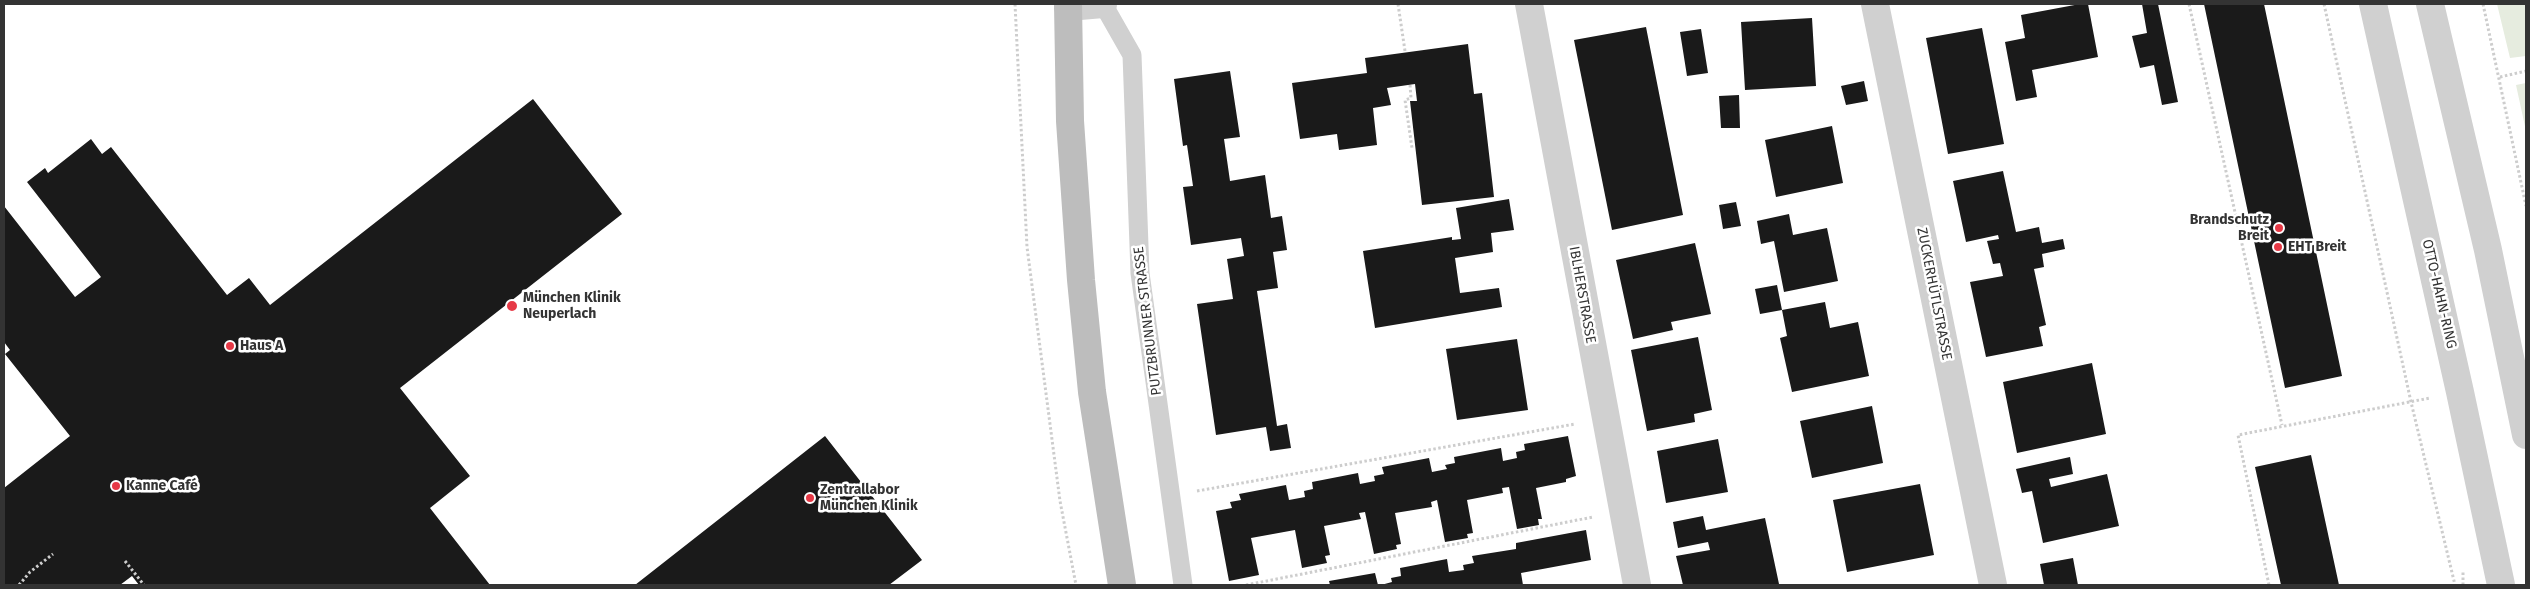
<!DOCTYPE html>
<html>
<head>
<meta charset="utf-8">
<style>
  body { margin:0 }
  #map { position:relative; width:2530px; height:589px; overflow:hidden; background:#fff; font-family:"Fira Sans",sans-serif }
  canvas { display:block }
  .frame { position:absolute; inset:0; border:5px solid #333; pointer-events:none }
</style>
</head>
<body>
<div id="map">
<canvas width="2530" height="589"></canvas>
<div class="frame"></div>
</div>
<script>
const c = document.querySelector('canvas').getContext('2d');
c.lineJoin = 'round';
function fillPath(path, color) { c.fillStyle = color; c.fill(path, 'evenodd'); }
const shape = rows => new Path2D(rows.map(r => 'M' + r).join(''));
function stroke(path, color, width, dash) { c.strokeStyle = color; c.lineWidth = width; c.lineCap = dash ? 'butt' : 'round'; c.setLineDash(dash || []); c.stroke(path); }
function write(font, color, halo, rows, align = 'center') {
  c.font = font + ' "Fira Sans",sans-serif'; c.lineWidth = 5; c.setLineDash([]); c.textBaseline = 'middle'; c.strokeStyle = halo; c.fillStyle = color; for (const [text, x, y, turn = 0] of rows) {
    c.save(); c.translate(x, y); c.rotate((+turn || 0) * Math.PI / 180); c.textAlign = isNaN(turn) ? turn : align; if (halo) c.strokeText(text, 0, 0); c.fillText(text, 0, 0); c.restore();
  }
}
const green = shape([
  [2497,4,2526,4,2526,56,2510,58],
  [2526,83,2526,131,2516,85]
]);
const building = shape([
  [2080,4,2088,4,2098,57,2032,70,2037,97,2016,101,2005,42,2025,38,2021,15],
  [2142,4,2158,4,2178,102,2162,105,2154,65,2140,68,2132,36,2147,33],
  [2204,4,2264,4,2342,376,2285,388],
  [1812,18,1816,86,1745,90,1741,22],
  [1646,27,1683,215,1612,230,1574,40],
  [1982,28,2004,144,1948,154,1926,38],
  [1701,29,1708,73,1687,76,1680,32],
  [1468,44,1474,94,1482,93,1494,197,1422,205,1410,101,1417,101,1415,84,1387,88,1391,105,1373,108,1377,145,1339,150,1337,134,1300,139,1292,83,1367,73,1365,58],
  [1230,71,1240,137,1224,139,1230,181,1265,175,1271,218,1282,216,1287,250,1273,252,1278,288,1257,291,1277,426,1287,424,1291,448,1270,451,1266,427,1216,435,1197,304,1233,299,1227,259,1244,256,1241,238,1191,245,1183,187,1193,186,1187,145,1183,146,1174,79],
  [1864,81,1868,101,1846,105,1841,86],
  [1739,95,1740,128,1721,128,1719,96],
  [533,99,622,214,400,388,470,476,430,508,490,585,139,585,132,576,120,585,4,585,4,488,70,436,5,354,10,350,4,342,4,206,75,297,101,277,27,182,45,168,48,173,91,139,102,154,111,147,227,295,249,278,270,305],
  [1832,126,1843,183,1776,197,1765,140],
  [2003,171,2016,232,2039,227,2042,243,2063,239,2065,249,2042,254,2044,267,2034,269,2046,325,2039,327,2043,346,1986,357,1970,282,2003,276,2000,263,1993,264,1987,241,1999,239,1998,235,1966,242,1953,181],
  [1509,199,1514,230,1491,233,1493,252,1455,258,1460,293,1499,288,1502,307,1375,328,1363,251,1452,237,1452,240,1461,239,1456,208],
  [1736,202,1741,226,1723,229,1719,205],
  [1789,214,1793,235,1827,228,1838,281,1784,292,1774,241,1761,244,1757,221],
  [1695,243,1711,314,1671,322,1673,330,1633,339,1616,260],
  [1777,285,1782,310,1760,314,1755,289],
  [1825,302,1830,328,1858,322,1869,376,1792,392,1780,338,1787,336,1782,310],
  [1698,337,1712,410,1694,414,1695,422,1647,431,1631,350],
  [1517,339,1528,410,1457,420,1446,349],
  [2092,363,2106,434,2017,453,2003,382],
  [1872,406,1883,463,1812,478,1800,421],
  [825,436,922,560,889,585,635,585],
  [1568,436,1576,476,1566,479,1566,482,1536,488,1542,519,1538,519,1539,525,1517,529,1509,487,1502,488,1503,493,1467,500,1473,533,1467,534,1468,538,1445,542,1437,500,1431,502,1432,507,1395,513,1401,544,1396,545,1397,549,1374,554,1365,512,1359,513,1361,519,1324,526,1330,555,1325,556,1327,563,1302,568,1295,530,1251,538,1259,575,1229,581,1216,511,1232,508,1230,502,1241,500,1239,494,1286,485,1289,500,1305,497,1304,491,1313,489,1312,482,1358,473,1360,484,1375,481,1374,476,1384,474,1382,467,1429,458,1432,472,1447,469,1445,465,1455,463,1454,457,1501,448,1503,461,1517,458,1516,452,1525,450,1524,444],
  [1718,439,1728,492,1666,503,1657,451],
  [2311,455,2339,585,2281,585,2255,467],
  [2070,457,2073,474,2049,479,2051,487,2107,474,2119,526,2043,543,2032,491,2022,493,2016,469],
  [1920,484,1934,555,1847,572,1833,500],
  [1703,516,1706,530,1765,518,1779,584,1683,585,1676,556,1710,550,1708,542,1678,548,1673,522],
  [1586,530,1591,560,1521,573,1523,585,1381,585,1392,582,1391,578,1401,576,1400,568,1447,559,1449,572,1464,570,1463,565,1474,563,1472,556,1516,549,1516,543],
  [2073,558,2078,585,2044,585,2040,564],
  [1375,573,1378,585,1330,585,1329,581]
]);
const path = shape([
  [1015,4,1027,247,1060,501,1076,585],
  [1398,4,1405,51],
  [2189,4,2282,425],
  [2324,4,2411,402,2455,585],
  [2483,4,2526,206],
  [2500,77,2526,71],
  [1410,85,1411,98,1405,100,1412,148],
  [1197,491,1575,424],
  [125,561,144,585],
  [19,585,30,572,53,554],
  [1246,585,1593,517],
  [2269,585,2238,435,2430,398],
  [2463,585,2463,572]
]);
const lane = shape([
  [1103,4,1132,55,1140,273,1183,585]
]);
const street = shape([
  [1529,4,1637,585],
  [1875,4,1993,585],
  [2373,4,2460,392,2501,585],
  [2430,4,2488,250,2526,435],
  [1068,7,1103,4]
]);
const secondary = shape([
  [1068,4,1070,121,1081,280,1092,392,1122,585]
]);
const markers = [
  [2279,228,5,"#e63946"],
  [2278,247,5,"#e63946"],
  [512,306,6,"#e63946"],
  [230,346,5,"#e63946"],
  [116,486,5,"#e63946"],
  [810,498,5,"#e63946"]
];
const poiNames = [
  ["Brandschutz",2269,220,"right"],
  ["Breit",2269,236,"right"],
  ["EHT Breit",2288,247],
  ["München Klinik",523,298],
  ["Neuperlach",523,314],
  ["Haus A",240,346],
  ["Kanne Café",126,486],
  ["Zentrallabor",820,490],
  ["München Klinik",820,506]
];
const streetNames = [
  ["ZUCKERHÜTLSTRASSE",1934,294,79],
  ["OTTO-HAHN-RING",2439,294,77],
  ["IBLHERSTRASSE",1582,295,80],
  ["PUTZBRUNNER STRASSE",1148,321,-97]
];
fillPath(green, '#e6ecdf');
fillPath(building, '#1a1a1a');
stroke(path, '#cdcdcd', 3, [2.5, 2.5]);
stroke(lane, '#d0d0d0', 19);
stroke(street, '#d0d0d0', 28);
stroke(secondary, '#bdbdbd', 28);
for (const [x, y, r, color] of markers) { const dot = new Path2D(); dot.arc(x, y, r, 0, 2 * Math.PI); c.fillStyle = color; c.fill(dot); stroke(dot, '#fff', 2); }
write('bold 14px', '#333', '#fff', poiNames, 'left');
write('14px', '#333', '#fff', streetNames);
</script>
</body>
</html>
